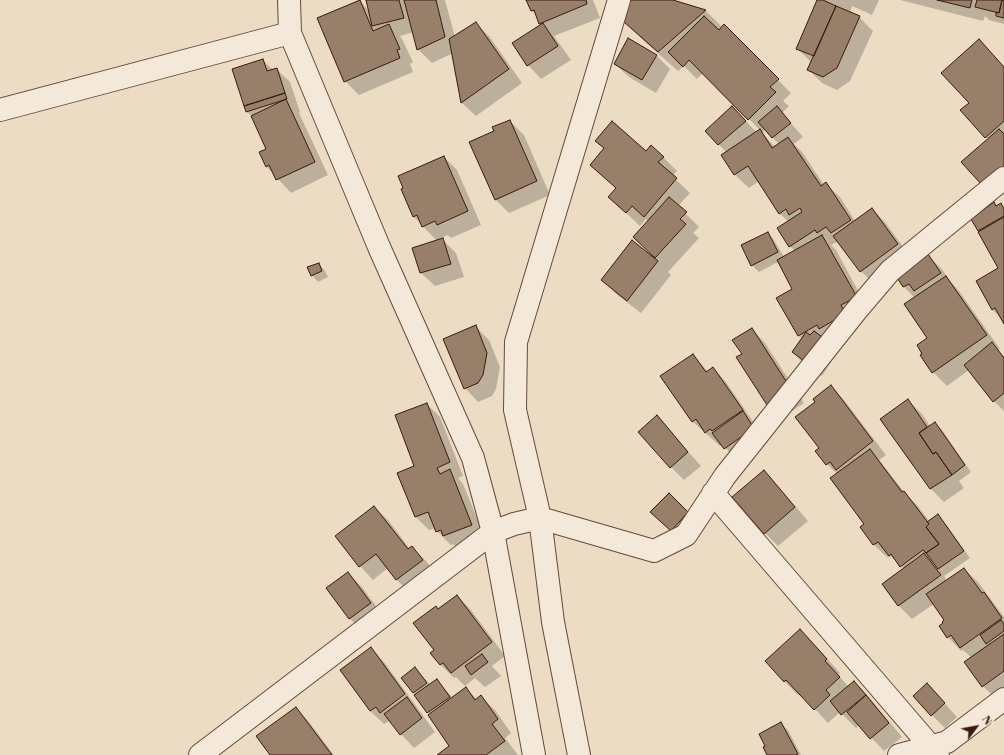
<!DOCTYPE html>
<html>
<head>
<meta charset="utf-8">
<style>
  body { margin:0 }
  #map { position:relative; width:1004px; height:755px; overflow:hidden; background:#ecdcc4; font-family:"Libre Bodoni",serif }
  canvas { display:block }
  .north { position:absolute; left:956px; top:707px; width:40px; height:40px; -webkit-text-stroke:3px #f3e8d9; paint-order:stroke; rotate:58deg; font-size:11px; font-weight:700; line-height:16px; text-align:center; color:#3b1a09 }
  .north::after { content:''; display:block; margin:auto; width:14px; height:18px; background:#3b1a09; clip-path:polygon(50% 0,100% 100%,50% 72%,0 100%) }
</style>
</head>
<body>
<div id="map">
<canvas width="1004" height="755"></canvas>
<div class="north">N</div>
</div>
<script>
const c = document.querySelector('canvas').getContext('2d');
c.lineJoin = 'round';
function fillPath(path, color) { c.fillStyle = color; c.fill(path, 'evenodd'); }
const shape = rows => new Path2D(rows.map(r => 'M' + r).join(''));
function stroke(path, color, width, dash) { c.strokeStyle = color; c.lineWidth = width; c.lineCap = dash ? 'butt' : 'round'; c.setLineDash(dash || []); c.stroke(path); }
const shadow = shape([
  [367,0,445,0,455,37,475,23,489,36,522,83,476,116,462,103,453,53,432,63,418,49,414,32,400,36,402,39,413,62,410,64,413,72,359,95,345,81,360,1,369,11],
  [527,0,593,0,600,18,554,36,571,60,541,79,528,65,542,25,538,16,532,11],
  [631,0,669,0,706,11,723,28,724,26,791,93,783,101,789,106,782,113,803,137,794,144,802,152,824,185,826,184,840,197,855,221,872,209,885,222,911,258,875,285,861,271,839,241,831,245,836,250,869,311,854,319,858,328,834,341,825,341,837,353,822,376,806,366,793,352,802,339,798,335,793,289,778,262,759,272,752,265,768,233,774,240,784,257,795,251,790,246,789,222,780,214,759,181,749,188,735,175,722,155,726,152,706,131,746,121,756,132,760,130,703,73,697,79,684,66,678,71,645,42,625,22],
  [766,129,773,138,779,144,775,147,762,133],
  [815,0,879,0,872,15,852,6,850,13,859,17,873,31,850,81,837,90,822,83,809,70,811,62,797,48,818,1],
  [900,0,1004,0,1004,24,989,20,985,16,983,21],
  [979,41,1004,67,1004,191,989,140,962,110,970,103],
  [656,55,670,69,656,93,629,77,615,64],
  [263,60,273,70,276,69,290,82,300,112,299,113,328,175,291,193,266,166,267,149,253,117,247,112,233,70],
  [510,121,524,135,550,195,509,213,495,199,495,131],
  [596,140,663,157,677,171,672,176,690,193,678,206,699,227,693,233,699,238,668,272,671,275,641,313,616,294,603,280,654,256,648,221,646,219,640,226,609,197,617,189,591,164,605,149],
  [444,157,457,170,481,225,451,238,448,235,441,238,456,253,464,277,435,286,421,273,413,249,437,241,414,217,402,189],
  [994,203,997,206,1000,204,1004,208,1004,322,993,310,999,269,978,230],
  [928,256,942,269,949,280,959,291,1000,349,998,350,1004,356,1004,411,994,401,969,370,947,386,933,372,928,338,915,298,904,287,897,276],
  [319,264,325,271,328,277,318,282,312,275],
  [475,326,489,340,500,367,496,389,492,396,478,402,465,388],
  [752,329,765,343,804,403,782,418,743,354],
  [693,355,708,372,713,368,726,382,767,442,738,462,722,444,720,446,692,421],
  [831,386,844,400,886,455,879,460,905,493,918,506,929,521,937,515,944,522,970,558,944,576,947,581,964,569,978,582,1004,617,1004,694,997,700,983,686,972,658,963,650,961,651,948,637,940,626,944,624,945,620,934,604,912,619,899,606,883,584,904,569,891,556,888,558,874,545,861,528,865,524,837,474,827,464,820,448,817,402],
  [908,400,922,414,930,426,935,423,942,430,971,472,959,481,964,488,944,502,931,489,881,419],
  [427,404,440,417,463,476,458,478,463,484,485,538,458,549,453,544,451,545,437,531,436,528,429,530,416,517,416,467],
  [657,417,701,466,684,480,671,467],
  [763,471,777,485,808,521,778,546,765,533],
  [669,494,701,526,685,544,665,525],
  [374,507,388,520,410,549,412,547,426,561,436,574,410,593,397,580,388,568,373,580,360,566],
  [348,573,362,587,384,617,364,632,350,619,328,588],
  [457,596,471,610,505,656,492,666,501,676,485,687,475,678,465,686,456,677,454,678,441,665,432,653,435,650,436,607,439,610],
  [814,644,840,673,838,675,849,687,854,682,868,696,902,737,884,751,859,725,856,728,840,712,828,723,800,693,798,695,784,681],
  [371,649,384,662,435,732,414,748,389,721,384,724,370,711,341,671],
  [415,669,431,685,437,681,453,698,466,688,477,700,481,697,495,710,511,733,505,738,518,755,438,755,451,746,414,692],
  [940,698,957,717,945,728,932,715],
  [296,708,309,722,334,755,271,755],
  [781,724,788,730,801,755,768,755]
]);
const building = shape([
  [360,0,373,31,389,24,400,49,397,50,400,58,344,82,317,18,360,0],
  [366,0,399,0,404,18,372,26,366,0],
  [404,0,436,0,445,37,417,50,404,0],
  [526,0,586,0,587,4,539,24,534,10,531,11,526,0],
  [630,0,673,0,706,10,658,52,624,22,630,0],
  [817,0,823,0,836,6,814,56,796,49,817,0],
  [937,0,972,0,970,8,937,0],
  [977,0,1002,0,999,13,975,7,977,0],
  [1002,0,1004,0,1004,18,996,16,996,12,999,13,1002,0],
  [836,6,860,16,837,68,823,77,807,70,836,6],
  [704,16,719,30,724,24,779,79,770,87,776,92,748,120,689,60,683,67,668,52,704,16],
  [476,22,509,69,461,103,449,39,476,22],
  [543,23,558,46,527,66,512,43,543,23],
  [628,38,657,55,642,80,614,64,628,38],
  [979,39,1004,67,1004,121,985,138,960,110,969,103,941,73,979,39],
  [263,59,267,71,277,68,285,93,244,106,232,69,263,59],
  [285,93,287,99,246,112,244,106,285,93],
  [286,99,315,162,276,180,269,165,266,167,259,152,266,149,251,116,286,99],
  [732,106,746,121,718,145,705,131,732,106],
  [777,106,791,123,772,138,758,122,777,106],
  [510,120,537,181,495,200,469,142,494,131,492,127,510,120],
  [612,121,646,151,651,145,664,157,658,162,677,178,644,217,632,206,626,213,608,197,616,188,590,165,604,148,595,141,612,121],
  [760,129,772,148,788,137,821,186,826,182,851,220,831,233,826,227,817,233,815,230,789,247,777,228,802,212,800,208,789,215,786,209,779,214,748,166,734,175,721,155,760,129],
  [999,129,1004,134,1004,166,982,185,961,162,999,129],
  [444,156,468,211,437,225,435,221,422,227,417,215,413,217,401,189,403,188,398,176,444,156],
  [669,197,687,212,680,219,686,224,655,258,633,237,669,197],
  [994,202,996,206,1001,203,1004,209,1004,216,978,231,971,219,994,202],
  [872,208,898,244,860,272,833,236,872,208],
  [1004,217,1004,324,995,308,992,310,976,281,998,268,978,232,1004,217],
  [768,232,778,252,751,266,741,245,768,232],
  [822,235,857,297,841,305,845,314,819,329,817,325,798,336,776,298,792,289,777,260,822,235],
  [443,238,451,264,420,273,412,248,443,238],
  [632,240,658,261,627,301,601,280,632,240],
  [928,254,941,273,914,291,909,284,903,287,896,276,928,254],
  [319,263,322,271,311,276,307,267,319,263],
  [946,276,987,335,932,373,920,355,922,354,917,345,927,338,904,304,946,276],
  [476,325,487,353,483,375,478,383,464,389,443,339,476,325],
  [752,328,791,389,767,405,736,357,742,354,732,340,752,328],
  [814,331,825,339,808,364,792,352,806,332,810,335,814,331],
  [992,342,1004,358,1004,393,993,402,964,365,992,342],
  [693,354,706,372,713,367,743,410,712,431,710,429,705,433,696,419,692,422,660,376,693,354],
  [831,385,873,441,836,470,830,462,826,465,815,451,819,448,795,417,815,402,813,399,831,385],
  [908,399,927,427,919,433,933,454,936,452,952,475,930,489,880,419,908,399],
  [427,403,450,462,437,468,440,474,450,469,472,525,443,536,441,530,436,532,428,512,415,517,397,473,414,466,395,415,427,403],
  [743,411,754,428,724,449,712,433,743,411],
  [657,415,688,452,670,468,638,432,657,415],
  [935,422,965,465,952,475,936,452,933,454,919,433,935,422],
  [870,449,902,492,904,491,929,524,926,527,939,544,926,553,923,550,900,567,891,554,889,556,878,542,873,545,860,527,864,524,830,478,870,449],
  [764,470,795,507,764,534,732,497,764,470],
  [669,493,688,512,671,531,650,512,669,493],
  [374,506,408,549,412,546,423,560,396,580,376,554,359,567,335,536,374,506],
  [938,514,964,551,938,569,926,553,939,544,926,527,929,524,927,522,938,514],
  [924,553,941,575,898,606,882,584,924,553],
  [964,568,982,593,984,592,1002,618,960,648,951,635,947,638,939,626,943,623,942,622,944,620,926,594,964,568],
  [348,572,371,603,349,619,326,588,348,572],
  [457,595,492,642,451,673,443,663,440,665,430,653,434,650,413,623,436,606,438,609,457,595],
  [1001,620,1004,624,1004,631,986,644,980,635,1001,620],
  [800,629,827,659,825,661,840,677,826,690,830,695,814,710,786,680,784,682,765,661,800,629],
  [1004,634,1004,671,982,687,964,662,1004,634],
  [371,647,405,694,380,713,376,707,370,711,340,670,371,647],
  [482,654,488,662,471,675,465,666,482,654],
  [415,667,427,683,413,693,401,678,415,667],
  [437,679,450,697,427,713,414,695,437,679],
  [854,681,866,695,841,715,830,701,854,681],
  [927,683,945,703,931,716,913,696,927,683],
  [466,687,475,700,481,695,498,719,492,724,505,741,486,755,437,755,449,746,428,715,466,687],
  [866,695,889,723,870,739,847,712,866,695],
  [407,697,422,718,400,735,384,714,407,697],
  [296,707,332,755,270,755,256,736,296,707],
  [781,722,798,754,795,755,767,755,763,747,765,746,759,734,781,722]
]);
const minor = shape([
  [289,0,290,33,379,247,473,458,493,532,534,755],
  [0,110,290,33],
  [713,493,938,755],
  [200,755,493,532,514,524,540,518,654,551,686,535,725,476,856,311,890,271,1004,178],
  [579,755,553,622,540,518,515,410,516,342,619,0],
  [899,755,947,742,1004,699]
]);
fillPath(shadow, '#0003');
fillPath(building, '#977f6a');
stroke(building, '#3b1a09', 1);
stroke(minor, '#674a38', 24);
stroke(minor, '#f3e8d9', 22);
</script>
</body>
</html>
